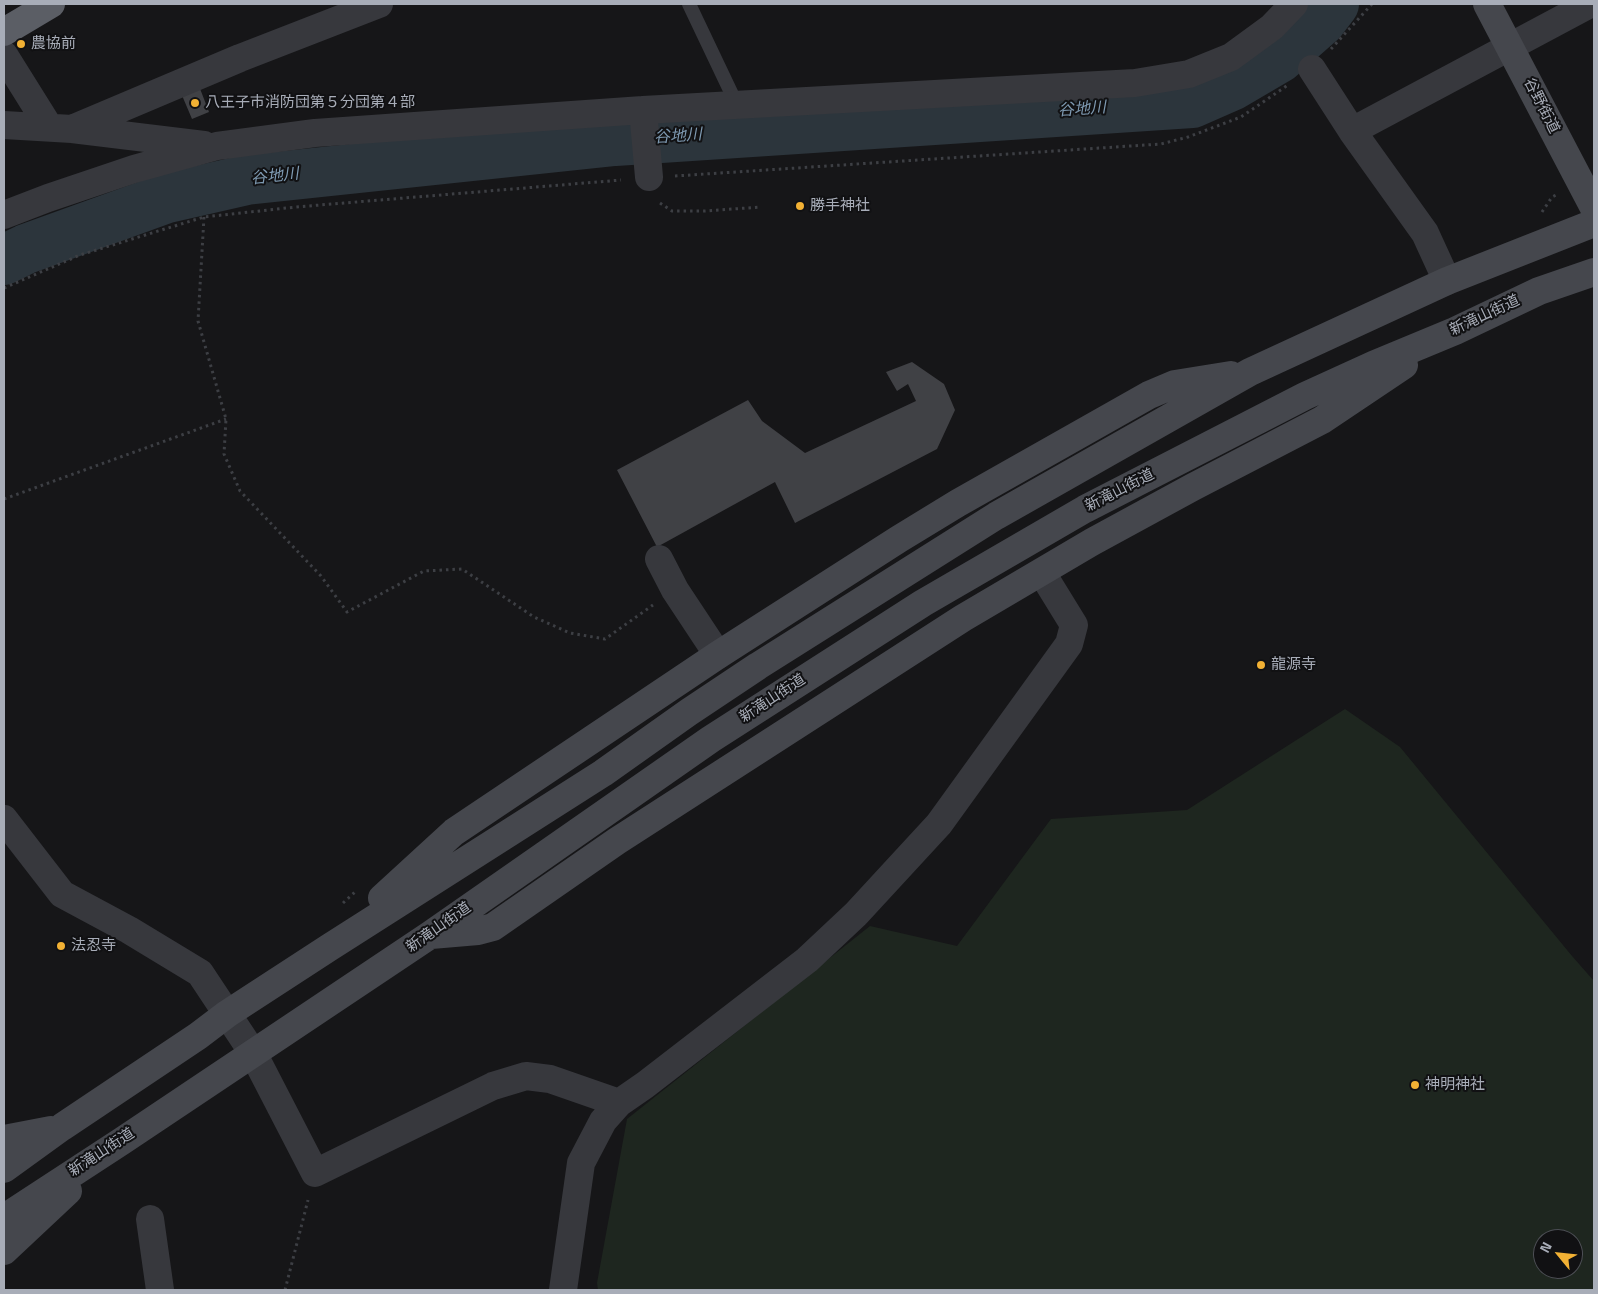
<!DOCTYPE html>
<html>
<head>
<meta charset="utf-8">
<style>
  body { margin:0 }
  #map { position:relative; width:1598px; height:1294px; overflow:hidden; background:#161618; font-family:"Titillium Web",sans-serif }
  canvas { display:block }
  .frame { position:absolute; inset:0; border:5px solid #a8adb8; pointer-events:none }
  .north { position:absolute; left:1533px; top:1229px; width:50px; height:50px; box-sizing:border-box; background:#111113; border:1px solid #4d4f55; border-radius:50%; rotate:298deg; font-size:14px; font-weight:700; line-height:20px; text-align:center; color:#a8adb8 }
  .north::after { content:''; display:block; margin:auto; width:18px; height:22px; background:#f2b134; clip-path:polygon(50% 0,100% 100%,50% 72%,0 100%) }
</style>
</head>
<body>
<div id="map">
<canvas width="1598" height="1294"></canvas>
<div class="frame"></div>
<div class="north">N</div>
</div>
<script>
const c = document.querySelector('canvas').getContext('2d');
c.lineJoin = 'round';
function fillPath(path, color) { c.fillStyle = color; c.fill(path, 'evenodd'); }
const shape = rows => new Path2D(rows.map(r => 'M' + r).join(''));
function stroke(path, color, width, dash) { c.strokeStyle = color; c.lineWidth = width; c.lineCap = dash ? 'butt' : 'round'; c.setLineDash(dash || []); c.stroke(path); }
function write(font, color, halo, rows, align = 'center') {
  c.font = font + ' "Titillium Web","Noto Sans JP",sans-serif'; c.lineWidth = 4; c.setLineDash([]); c.textBaseline = 'middle'; c.strokeStyle = halo; c.fillStyle = color; for (const [text, x, y, turn = 0] of rows) {
    c.save(); c.translate(x, y); c.rotate((+turn || 0) * Math.PI / 180); c.textAlign = isNaN(turn) ? turn : align; if (halo) c.strokeText(text, 0, 0); c.fillText(text, 0, 0); c.restore();
  }
}
const green = shape([
  [1345,709,1400,747,1572,956,1594,981,1594,1290,598,1290,597,1283,627,1119,870,926,957,946,1051,819,1187,810],
  [1543,1239,1573,1239,1573,1269,1543,1269]
]);
const river = shape([
  [4,260,26,249,167,198,246,180,615,141,1192,103,1233,85,1279,58,1321,21,1334,4]
]);
const building = shape([
  [199,86,209,112,192,119,181,93],
  [912,362,944,384,955,410,937,449,795,523,775,482,657,547,617,470,748,400,762,421,805,453,916,401,908,384,897,391,886,372]
]);
const path = shape([
  [1331,49,1372,4],
  [675,176,1161,144,1188,137,1241,117,1288,85],
  [660,203,672,211,705,211,761,207],
  [1542,212,1552,197,1556,195],
  [204,217,198,321,226,419,224,454,240,491,321,576,347,612,424,571,462,569,534,617,570,633,605,639,653,605],
  [4,288,80,255,204,217,296,207,621,180],
  [4,499,226,419],
  [343,903,355,892],
  [285,1290,308,1200]
]);
const service = shape([
  [689,4,737,105]
]);
const minor = shape([
  [4,55,49,127],
  [1312,69,1352,131,1425,233,1447,281],
  [643,110,649,177],
  [4,125,72,129,204,145],
  [72,129,240,58,379,4],
  [1352,131,1590,4],
  [4,215,48,198,134,169,217,146,315,133,643,110,1135,83,1189,74,1231,57,1272,27,1294,4],
  [659,559,675,590,718,655],
  [4,819,62,894,129,930,200,973,253,1053,315,1173,493,1086,526,1076,550,1079,619,1103],
  [150,1219,160,1290],
  [563,1290,581,1163,603,1121,619,1103,645,1085,807,960,856,914,939,824,1069,644,1074,625,1042,573]
]);
const secondary = shape([
  [1487,4,1594,208],
  [382,898,454,832,718,655,899,539,958,503,1149,395,1175,384,1231,375],
  [431,935,478,931,493,927,617,841,963,618,1092,542,1193,487,1322,420,1404,365],
  [4,1139,51,1130],
  [4,1169,62,1127,198,1036,227,1014,330,947,603,773,689,712,758,666,996,516,1250,372,1447,281,1594,223],
  [4,1218,122,1141,430,935,711,739,923,603,1085,509,1305,396,1373,365,1455,331,1539,291,1594,272],
  [4,1251,68,1191]
]);
const trunk = shape([
  [4,32,51,4]
]);
const markers = [
  [21,44,5,"#f2b134"],
  [195,103,5,"#f2b134"],
  [800,206,5,"#f2b134"],
  [1261,665,5,"#f2b134"],
  [61,946,5,"#f2b134"],
  [1415,1085,5,"#f2b134"]
];
const poiNames = [
  ["農協前",31,44],
  ["八王子市消防団第５分団第４部",205,103],
  ["勝手神社",810,206],
  ["龍源寺",1271,665],
  ["法忍寺",71,946],
  ["神明神社",1425,1085]
];
const streetNames = [
  ["谷野街道",1541,106,63],
  ["新滝山街道",1485,316,-25],
  ["新滝山街道",1120,491,-27],
  ["新滝山街道",773,699,-33],
  ["新滝山街道",439,928,-35],
  ["新滝山街道",102,1153,-33]
];
const waterNames = [
  ["谷地川",1082,110,-4],
  ["谷地川",678,137,-4],
  ["谷地川",275,177,-6]
];
fillPath(green, '#1e261f');
stroke(river, '#2c353c', 50);
fillPath(building, '#404145');
stroke(path, '#3d3f44', 3, [2.5, 4]);
stroke(service, '#37383d', 14);
stroke(minor, '#37383d', 28);
stroke(secondary, '#45474d', 28);
stroke(trunk, '#5b5e65', 28);
for (const [x, y, r, color] of markers) { const dot = new Path2D(); dot.arc(x, y, r, 0, 2 * Math.PI); c.fillStyle = color; c.fill(dot); stroke(dot, '#111113', 2); }
write('15px', '#a8adb8', '#111113', poiNames, 'left');
write('15px', '#a8adb8', '#111113', streetNames);
write('italic 16px', '#7f9bb3', '#111113', waterNames);
</script>
</body>
</html>
